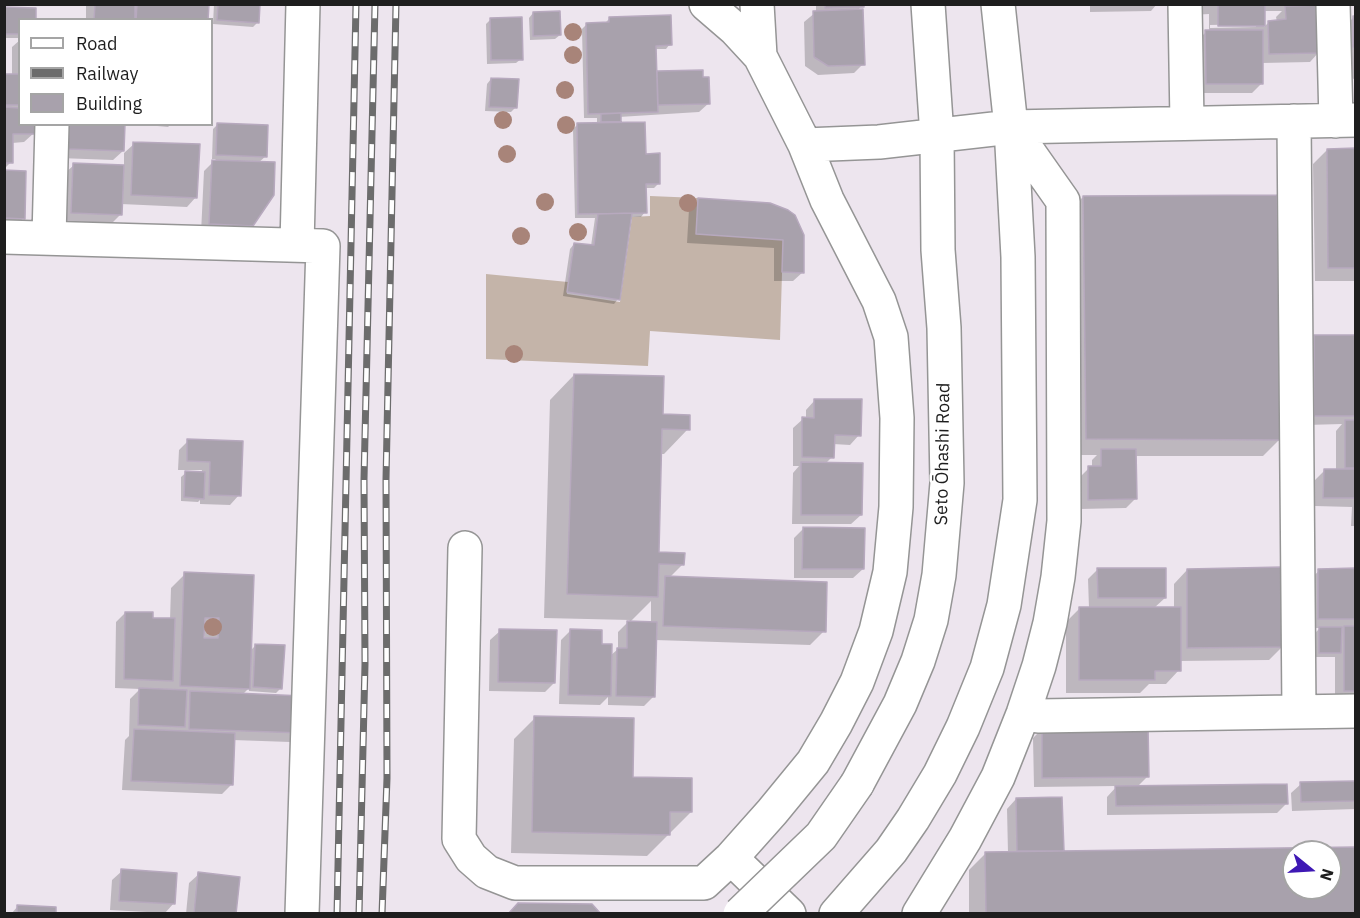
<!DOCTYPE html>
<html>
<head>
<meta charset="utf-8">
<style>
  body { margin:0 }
  #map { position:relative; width:1360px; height:918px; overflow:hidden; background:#ede5ee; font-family:"IBM Plex Sans",sans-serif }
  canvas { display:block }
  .frame { position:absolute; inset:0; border:6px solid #1e1e1e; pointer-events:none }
  .legend { position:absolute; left:18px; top:18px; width:195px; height:108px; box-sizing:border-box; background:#fff; border:2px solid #a5a5a5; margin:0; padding:8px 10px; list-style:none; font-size:18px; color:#1e1e1e }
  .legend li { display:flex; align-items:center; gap:12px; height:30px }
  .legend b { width:30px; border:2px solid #a5a5a5 }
  .north { position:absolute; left:1282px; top:840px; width:60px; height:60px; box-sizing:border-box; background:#fff; border:2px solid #a5a5a5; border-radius:50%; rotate:108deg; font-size:16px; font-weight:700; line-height:24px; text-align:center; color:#1e1e1e }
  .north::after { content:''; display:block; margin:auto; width:21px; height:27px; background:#3e18b4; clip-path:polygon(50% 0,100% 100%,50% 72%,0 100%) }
</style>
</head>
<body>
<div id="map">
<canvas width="1360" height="918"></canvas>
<div class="frame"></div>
<ul class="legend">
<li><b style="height:8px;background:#fff"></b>Road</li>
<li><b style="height:8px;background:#6c6c6c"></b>Railway</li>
<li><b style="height:16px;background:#a8a1ac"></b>Building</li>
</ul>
<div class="north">N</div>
</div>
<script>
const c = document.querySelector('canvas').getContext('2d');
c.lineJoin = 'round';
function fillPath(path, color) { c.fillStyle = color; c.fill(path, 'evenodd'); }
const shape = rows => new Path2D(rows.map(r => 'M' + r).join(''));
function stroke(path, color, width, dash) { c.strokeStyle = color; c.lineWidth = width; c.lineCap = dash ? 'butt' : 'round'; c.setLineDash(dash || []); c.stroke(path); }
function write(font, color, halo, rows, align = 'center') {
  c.font = font + ' "IBM Plex Sans",sans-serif'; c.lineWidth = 5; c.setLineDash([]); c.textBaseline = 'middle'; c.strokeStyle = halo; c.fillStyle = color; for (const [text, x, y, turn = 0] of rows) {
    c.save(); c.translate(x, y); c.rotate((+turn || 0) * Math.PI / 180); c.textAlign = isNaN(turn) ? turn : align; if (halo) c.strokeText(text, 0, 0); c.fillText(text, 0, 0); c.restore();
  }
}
const cemetery = shape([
  [650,196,698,198,696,234,783,240,780,340,650,331,648,366,486,359,486,274,568,282,567,294,620,302,632,217,650,216]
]);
const shadow = shape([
  [86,4,207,4,207,20,86,20],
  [214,4,259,4,258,22,253,27,213,24],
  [816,4,862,4,858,11,863,64,854,73,818,75,805,66,804,22,816,12],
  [1090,4,1157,4,1151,11,1090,12],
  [1191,4,1314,4,1312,7,1319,52,1310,62,1262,63,1262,83,1252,93,1197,93,1197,41,1206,32,1209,32,1209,14,1191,15],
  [1263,11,1282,11,1276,17,1277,22,1269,22,1264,27],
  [1256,24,1256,27,1210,28,1210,25],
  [4,9,20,20,20,38,4,38],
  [533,13,560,35,555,39,530,40,529,18],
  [1354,17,1356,17,1356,81,1350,76,1349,22],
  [610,18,670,44,666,49,655,49,656,73,701,71,709,103,699,112,619,117,619,124,645,155,659,183,654,188,645,188,645,212,641,217,629,217,618,299,614,304,563,296,570,249,574,244,591,246,595,218,575,218,573,129,578,124,597,124,597,118,584,118,582,29,586,25,605,23],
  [491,19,521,59,516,63,487,64,486,24],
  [20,40,20,124,34,133,24,142,12,143,11,162,4,169,4,75,12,75,12,47],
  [491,79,515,108,511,112,485,111,487,84],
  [60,124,124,124,123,151,113,160,59,158],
  [136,124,171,124,168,127],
  [218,124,266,156,258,163,252,225,242,235,201,233,204,171,216,159,212,159,213,129],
  [134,144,196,197,187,207,121,204,121,214,111,224,62,222,64,174,74,165,124,167,124,153],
  [1327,150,1356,150,1356,281,1315,281,1313,164],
  [4,172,23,218,14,228,4,227],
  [1083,197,1280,439,1263,456,1135,456,1135,499,1126,508,1080,509,1080,477,1089,468,1092,468,1092,460,1097,455,1070,455,1066,214],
  [699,200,770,205,803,272,793,281,774,281,774,248,687,243,689,209],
  [1356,336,1356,526,1351,526,1352,507,1315,506,1315,480,1324,471,1336,471,1336,431,1342,424,1306,425,1305,346,1314,337],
  [574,375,688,429,664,454,660,454,658,554,683,564,669,578,824,631,810,645,655,640,654,696,644,706,608,705,608,697,600,705,559,704,561,640,570,631,600,645,610,656,618,649,618,632,630,620,544,618,550,400],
  [651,601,651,623,629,623],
  [815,400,859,435,850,445,833,444,832,457,825,464,861,515,851,524,792,524,793,473,799,466,793,466,793,428,803,419,806,419,806,410],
  [188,441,241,443,239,495,230,505,200,504,200,500,198,502,181,501,181,477,188,471,187,473,201,474,202,470,178,470,179,450],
  [804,528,863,569,853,578,794,578,794,538],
  [1098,569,1165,598,1154,608,1174,608,1174,584,1187,570,1282,647,1269,660,1179,661,1179,670,1166,684,1149,684,1140,693,1066,693,1066,622,1080,608,1089,608,1088,579],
  [1356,570,1356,700,1335,700,1335,657,1315,657,1315,633,1320,628,1309,628,1309,580,1319,571],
  [185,574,250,651,256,645,281,688,276,693,249,691,249,688,242,695,299,732,290,742,233,740,231,785,222,794,122,790,125,740,129,736,130,699,140,689,115,688,116,622,125,613,151,620,170,620,171,588],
  [203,629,205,629,205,639,202,639],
  [500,631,554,683,545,692,489,691,490,640],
  [535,718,631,779,691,812,647,856,511,853,514,739],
  [1043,728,1147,777,1137,787,1286,804,1277,813,1107,815,1107,797,1117,786,1034,787,1033,738],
  [1356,782,1356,809,1292,811,1291,793,1301,784],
  [1016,799,1060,799,1060,852,1356,848,1356,914,969,914,969,870,986,853,1008,853,1007,809],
  [1294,852,1330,852,1330,888,1294,888],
  [122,871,174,903,165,913,110,910,112,880],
  [199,874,235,914,186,914,189,883],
  [18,906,54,914,11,914]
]);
const building = shape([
  [95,4,135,4,135,20,94,20,95,4],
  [137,4,209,4,208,20,136,20,137,4],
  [218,4,260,4,259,23,217,20,218,4],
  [825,4,864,4,864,7,825,8,825,4],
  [1200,4,1265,4,1265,26,1218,26,1218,5,1200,4],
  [1319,5,1321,53,1269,54,1268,21,1286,19,1285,6,1319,5],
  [4,7,36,8,36,20,20,20,20,34,4,34,4,7],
  [863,9,865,65,828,66,814,57,813,11,863,9],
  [560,11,561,35,533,36,533,12,560,11],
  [671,15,672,45,656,46,658,112,588,114,586,23,609,22,609,17,671,15],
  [1353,16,1356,16,1356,47,1353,47,1353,16],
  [522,17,523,60,491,60,490,18,522,17],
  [1205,30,1263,30,1263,84,1206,84,1205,30],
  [703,70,703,77,709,77,710,104,658,105,657,71,703,70],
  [4,74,20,74,20,105,4,105,4,74],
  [491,78,519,79,517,108,489,107,491,78],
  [4,107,20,108,20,124,36,124,35,134,13,134,13,163,4,163,4,107],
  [621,113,621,122,601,122,601,114,621,113],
  [645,122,646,154,660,153,660,184,646,184,647,213,578,214,577,123,645,122],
  [217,123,268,125,267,157,216,155,217,123],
  [69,124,125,124,124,151,68,149,69,124],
  [133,142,200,144,197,198,131,195,133,142],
  [1356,148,1356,268,1328,268,1327,149,1356,148],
  [212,160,275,162,274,195,253,226,209,224,212,160],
  [73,163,124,165,122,215,71,213,73,163],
  [4,170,26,171,25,219,4,218,4,170],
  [1277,195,1281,440,1086,439,1083,196,1277,195],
  [698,198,770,203,788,210,795,215,804,235,804,273,782,272,783,240,696,234,698,198],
  [632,213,620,300,567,292,574,243,594,245,598,214,632,213],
  [1314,335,1356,335,1356,416,1314,416,1314,335],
  [574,374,664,376,663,414,690,415,690,430,662,429,659,552,685,553,684,565,659,564,658,597,567,594,574,374],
  [814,399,862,399,861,436,835,435,834,458,802,457,802,417,814,418,814,399],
  [1345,420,1356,420,1356,468,1345,468,1345,420],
  [187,439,243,441,241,496,209,495,210,462,187,461,187,439],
  [1101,449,1136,449,1137,499,1088,500,1088,466,1101,466,1101,449],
  [801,462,863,463,862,515,801,515,801,462],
  [1324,469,1356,469,1356,498,1323,498,1324,469],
  [185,471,205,472,204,499,184,497,185,471],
  [803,527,865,528,864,569,802,569,803,527],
  [1283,567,1284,647,1187,648,1187,569,1283,567],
  [1097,568,1166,568,1166,598,1098,598,1097,568],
  [1356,568,1356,619,1318,619,1318,569,1356,568],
  [184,572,254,575,250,689,180,686,184,572],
  [205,618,219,618,218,638,204,638,205,618],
  [665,576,827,582,826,632,663,626,665,576],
  [1079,607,1181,607,1181,671,1155,671,1155,680,1079,680,1079,607],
  [125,612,153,612,153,618,175,618,173,681,124,679,125,612],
  [627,621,657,622,655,697,616,696,617,648,627,648,627,621],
  [1344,626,1356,626,1356,691,1344,691,1344,626],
  [1319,627,1342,627,1341,653,1319,653,1319,627],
  [499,629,557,630,555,683,498,682,499,629],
  [570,629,602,630,602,644,612,644,611,696,568,695,570,629],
  [255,644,285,645,282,689,253,687,255,644],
  [139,688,187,690,185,727,138,725,139,688],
  [190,691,303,696,301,733,189,729,190,691],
  [534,716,634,718,633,777,692,778,692,812,670,812,670,835,532,832,534,716],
  [1148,725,1149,777,1042,778,1042,727,1148,725],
  [134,729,235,733,233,785,131,781,134,729],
  [1356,781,1356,801,1301,802,1300,782,1356,781],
  [1287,784,1288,804,1116,806,1115,786,1287,784],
  [1062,797,1064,851,1017,851,1016,798,1062,797],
  [1356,847,1356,914,986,914,985,852,1356,847],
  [1294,852,1330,852,1330,888,1294,888,1294,852],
  [121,869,177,873,175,904,119,901,121,869],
  [198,872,240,877,236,914,194,914,198,872],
  [518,903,592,904,601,914,508,914,518,903],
  [17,905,56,907,56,914,17,914,17,905]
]);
const minor = shape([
  [706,4,735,29,760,56],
  [1185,4,1187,123],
  [1333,4,1336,121],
  [1294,121,1299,712],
  [805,145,879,142,1011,127,1356,120],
  [4,237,323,246,302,914],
  [49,237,52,124],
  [297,245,303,4],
  [465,548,459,839,471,858,487,872,515,883,704,883,731,858,772,812,813,762,836,723,857,682,876,631,890,572,896,507,897,418,891,337,879,301,827,200,805,145,760,56,757,4],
  [1023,714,1038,716,1356,711],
  [857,784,900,704,918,661,931,620,939,575,947,483,944,328,938,250,937,136,928,4],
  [731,858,789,914],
  [836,914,891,851,913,819,940,774,963,727,987,668,1004,605,1020,500,1018,257,1011,127,998,4],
  [919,914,965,839,998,777,1023,714,1039,666,1050,623,1058,577,1064,521,1063,201,1011,127]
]);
const rail = shape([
  [337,914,356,4],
  [359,914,365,664,364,479,375,4],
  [382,914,387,778,386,479,396,4]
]);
const minorBridge = shape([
  [740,914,821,836,857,784]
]);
const trees = [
  [573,32],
  [573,55],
  [565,90],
  [503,120],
  [566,125],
  [507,154],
  [545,202],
  [688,203],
  [578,232],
  [521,236],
  [514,354],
  [213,627]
];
const streetNames = [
  ["Seto Ōhashi Road",943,454,-89]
];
fillPath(cemetery, '#c4b4a9');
fillPath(shadow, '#0003');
fillPath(building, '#a8a1ac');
stroke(building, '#b7a9be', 1.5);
stroke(minor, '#959595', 36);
stroke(minor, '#fff', 33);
stroke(rail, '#6c6c6c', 7);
stroke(rail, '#fff', 4.5, [14]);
stroke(minorBridge, '#959595', 36, []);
stroke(minorBridge, '#fff', 33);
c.fillStyle = '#a88479';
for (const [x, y] of trees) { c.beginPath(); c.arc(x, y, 9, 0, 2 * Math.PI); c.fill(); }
write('18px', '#1e1e1e', '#fff', streetNames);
</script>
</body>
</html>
